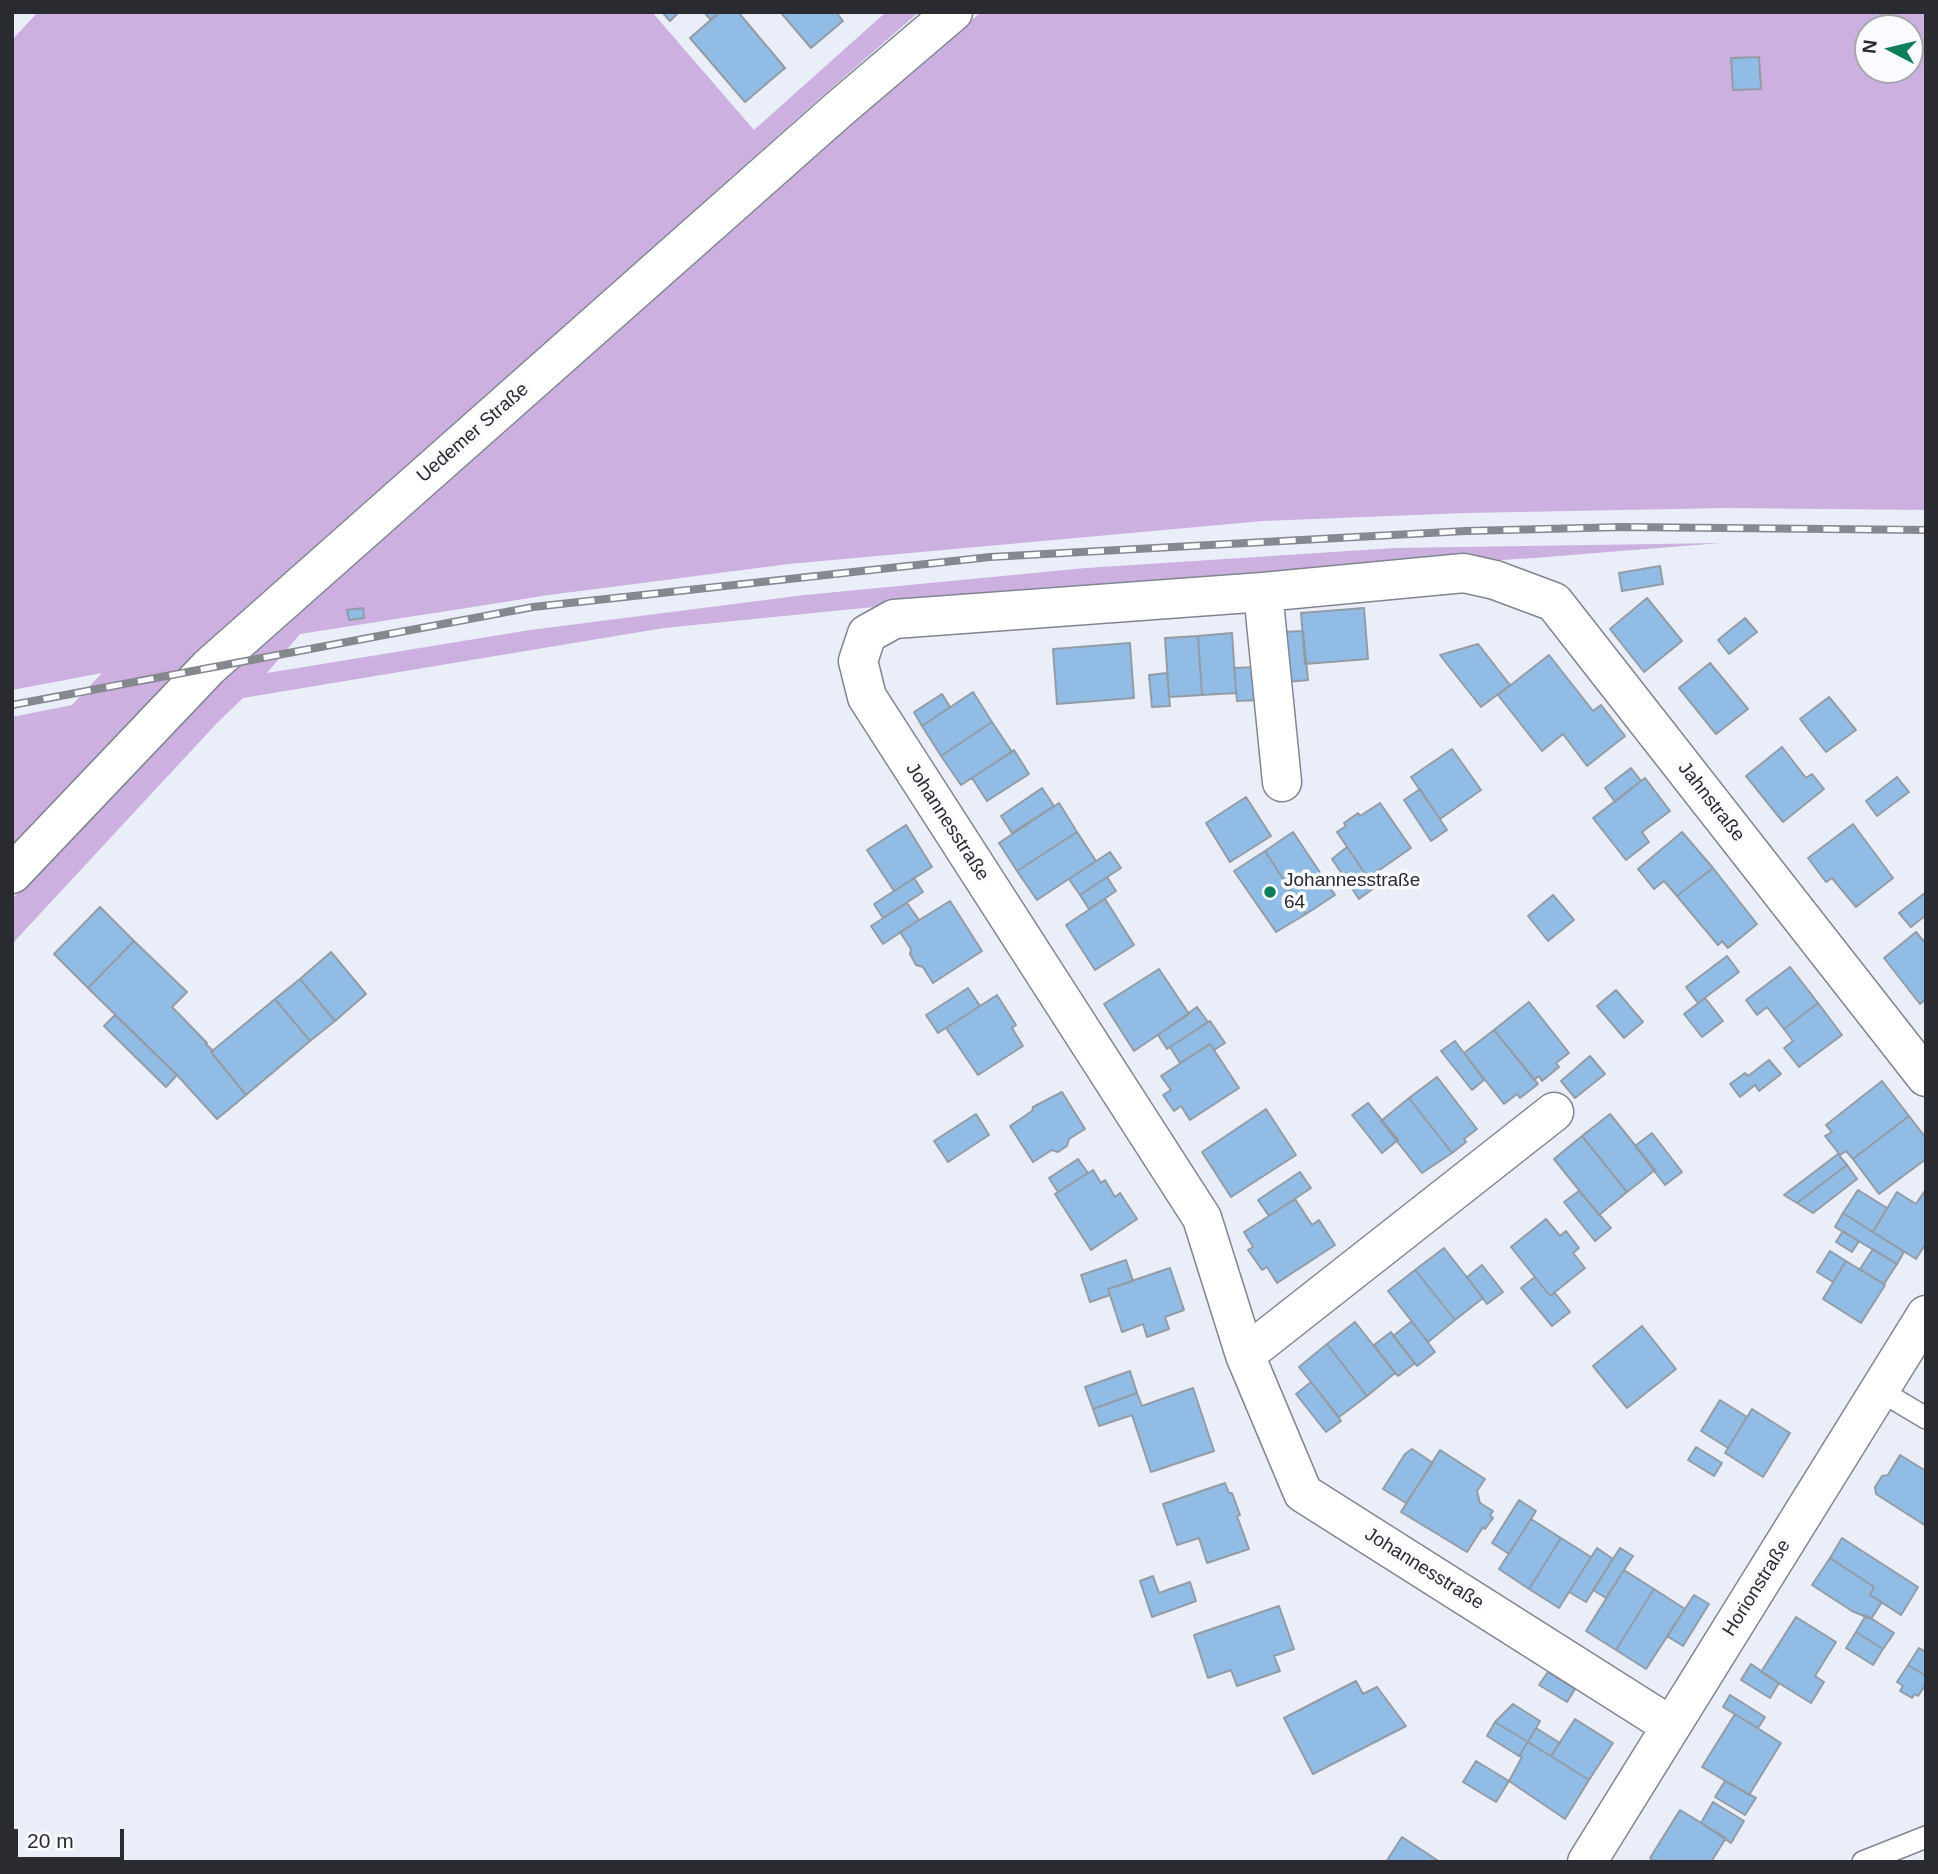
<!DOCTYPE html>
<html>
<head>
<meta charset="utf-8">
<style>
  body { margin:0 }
  #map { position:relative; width:1938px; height:1874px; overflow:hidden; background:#e9eef9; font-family:Arial,sans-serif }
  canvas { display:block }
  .frame { position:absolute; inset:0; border:14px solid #2a2b30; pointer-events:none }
  .north { position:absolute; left:1854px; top:14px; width:70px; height:70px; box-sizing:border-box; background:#fafbfe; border:2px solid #a7a8ac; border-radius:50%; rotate:277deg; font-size:19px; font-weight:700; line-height:28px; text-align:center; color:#2a2b30 }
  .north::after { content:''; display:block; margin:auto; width:24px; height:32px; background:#0f7e5a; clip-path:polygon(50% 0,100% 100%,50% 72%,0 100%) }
  .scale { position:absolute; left:14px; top:1829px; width:110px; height:32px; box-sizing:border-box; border:4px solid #2a2b30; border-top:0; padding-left:9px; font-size:21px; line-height:24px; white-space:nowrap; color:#2a2b30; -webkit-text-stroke:5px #fafbfe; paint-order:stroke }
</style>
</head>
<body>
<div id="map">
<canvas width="1938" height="1874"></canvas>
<div class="frame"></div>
<div class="north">N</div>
<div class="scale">20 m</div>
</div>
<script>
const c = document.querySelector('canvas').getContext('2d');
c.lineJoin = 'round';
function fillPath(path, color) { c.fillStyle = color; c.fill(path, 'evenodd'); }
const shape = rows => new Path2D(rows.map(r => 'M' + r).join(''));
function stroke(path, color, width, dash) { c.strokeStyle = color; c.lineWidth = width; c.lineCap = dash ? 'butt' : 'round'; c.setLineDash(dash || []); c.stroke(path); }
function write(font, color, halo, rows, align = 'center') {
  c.font = font + ' Arial,sans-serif'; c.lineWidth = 7; c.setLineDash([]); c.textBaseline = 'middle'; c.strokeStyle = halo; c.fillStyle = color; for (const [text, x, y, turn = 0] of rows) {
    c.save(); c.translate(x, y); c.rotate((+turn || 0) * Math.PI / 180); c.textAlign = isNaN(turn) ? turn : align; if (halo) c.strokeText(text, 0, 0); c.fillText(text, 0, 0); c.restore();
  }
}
const green = shape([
  [38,12,652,12,754,130,886,12,919,12,820,98,212,643,12,850,12,717,72,705,102,673,12,690,12,40],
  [981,12,1926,12,1926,510,1727,508,1466,513,1263,521,789,564,549,595,300,634,267,673,530,630,805,595,1086,568,1395,548,1721,543,1534,558,1083,586,664,628,243,698,217,723,12,944,12,899,227,675,717,241],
  [1868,28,1910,28,1910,70,1868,70]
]);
const building = shape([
  [662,12,679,12,670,21,662,12],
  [704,12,720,12,711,20,704,12],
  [720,12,738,12,785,68,745,102,690,38,720,12],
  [783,12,836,12,843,21,811,48,782,14,783,12],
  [1759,57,1761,89,1733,90,1731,58,1759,57],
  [1660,566,1663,584,1622,591,1619,573,1660,566],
  [1647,598,1682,641,1644,672,1610,629,1647,598],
  [363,608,364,618,349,620,347,610,363,608],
  [1364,608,1368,659,1305,664,1301,613,1364,608],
  [1745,618,1757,632,1729,654,1718,640,1745,618],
  [1303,631,1308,680,1287,682,1283,632,1303,631],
  [1232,633,1236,693,1202,695,1198,636,1232,633],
  [1198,636,1202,695,1169,697,1165,638,1198,636],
  [1130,643,1134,698,1057,704,1053,649,1130,643],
  [1478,644,1510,685,1481,707,1440,655,1478,644],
  [1549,655,1593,711,1601,705,1625,736,1587,766,1563,734,1542,751,1498,695,1549,655],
  [1710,663,1748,709,1716,734,1679,688,1710,663],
  [1256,667,1258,700,1237,701,1234,668,1256,667],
  [1167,673,1170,706,1152,707,1149,675,1167,673],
  [973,692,992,722,941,756,922,726,973,692],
  [942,694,950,707,922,726,914,712,942,694],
  [1829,697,1856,730,1826,752,1800,719,1829,697],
  [992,722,1012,752,961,785,941,756,992,722],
  [1782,747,1806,778,1812,774,1824,789,1783,822,1746,776,1782,747],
  [1452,749,1481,790,1440,819,1411,777,1452,749],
  [1014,750,1029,774,987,801,972,778,1014,750],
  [1631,768,1641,781,1615,802,1605,788,1631,768],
  [1897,777,1909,792,1877,816,1866,801,1897,777],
  [1645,778,1670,811,1642,832,1649,842,1626,860,1593,818,1645,778],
  [1042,788,1054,806,1012,833,1001,816,1042,788],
  [1420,789,1447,830,1431,841,1404,800,1420,789],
  [1246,797,1271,836,1230,862,1206,823,1246,797],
  [1059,803,1077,832,1017,871,999,843,1059,803],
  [1380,803,1411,848,1368,878,1337,832,1346,826,1344,823,1358,813,1360,816,1380,803],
  [1853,824,1893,878,1856,907,1832,878,1826,882,1808,858,1853,824],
  [906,825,932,867,894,891,867,850,906,825],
  [1077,832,1096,861,1037,900,1017,871,1077,832],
  [1293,832,1335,895,1306,914,1265,851,1293,832],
  [1682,832,1713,868,1677,896,1664,881,1654,889,1638,869,1682,832],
  [1347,847,1368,878,1376,872,1382,882,1359,899,1332,859,1347,847],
  [1265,851,1306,914,1276,932,1234,871,1265,851],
  [1110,852,1121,868,1080,895,1069,879,1110,852],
  [1713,868,1757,924,1728,948,1722,941,1718,945,1677,896,1713,868],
  [1107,877,1116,891,1089,909,1080,895,1107,877],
  [914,878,923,892,883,918,874,904,914,878],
  [1926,892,1926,915,1911,927,1899,913,1926,892],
  [1553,895,1574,920,1548,941,1528,916,1553,895],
  [1105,899,1134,945,1095,970,1066,925,1105,899],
  [950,901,982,951,933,983,923,967,916,965,910,954,911,949,900,932,950,901],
  [907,903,919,920,883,944,871,926,907,903],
  [100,907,134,941,88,988,54,954,100,907],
  [1916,932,1926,944,1926,999,1920,1004,1884,958,1916,932],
  [134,941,187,992,172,1007,207,1043,206,1044,213,1051,211,1052,246,1095,217,1119,177,1075,88,988,134,941],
  [331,952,366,994,335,1021,300,979,331,952],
  [1727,956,1739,972,1698,1003,1686,987,1727,956],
  [1790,967,1818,1003,1784,1029,1767,1007,1757,1015,1746,1000,1790,967],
  [1159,969,1189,1014,1134,1051,1104,1004,1159,969],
  [300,979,335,1021,310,1041,275,999,300,979],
  [968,988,980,1006,938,1033,926,1015,968,988],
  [1616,990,1643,1022,1624,1038,1597,1006,1616,990],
  [997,995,1016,1025,1012,1028,1023,1046,978,1075,946,1028,997,995],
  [1705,998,1723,1021,1702,1037,1684,1014,1705,998],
  [275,999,310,1041,246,1095,211,1052,275,999],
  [1529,1002,1569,1053,1556,1063,1559,1067,1542,1081,1539,1076,1534,1080,1494,1030,1529,1002],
  [1818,1003,1842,1035,1799,1067,1784,1048,1793,1041,1784,1029,1818,1003],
  [1197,1007,1208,1022,1167,1049,1158,1035,1197,1007],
  [115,1015,177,1075,166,1087,104,1026,115,1015],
  [1210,1021,1225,1043,1214,1050,1210,1044,1180,1063,1170,1047,1210,1021],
  [1494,1030,1538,1084,1520,1098,1517,1094,1504,1104,1464,1053,1494,1030],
  [1455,1041,1484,1080,1472,1090,1441,1051,1455,1041],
  [1210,1044,1239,1088,1190,1120,1181,1106,1174,1111,1163,1095,1171,1090,1161,1076,1210,1044],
  [1590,1056,1605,1074,1575,1098,1561,1081,1590,1056],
  [1769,1060,1781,1074,1759,1091,1755,1085,1740,1097,1730,1084,1745,1073,1748,1076,1769,1060],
  [1437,1077,1477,1129,1464,1139,1466,1142,1452,1153,1409,1098,1437,1077],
  [1882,1081,1909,1116,1853,1159,1846,1151,1840,1155,1825,1136,1832,1132,1826,1125,1882,1081],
  [1062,1092,1085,1129,1069,1139,1067,1146,1058,1152,1052,1150,1033,1162,1010,1126,1032,1111,1033,1107,1062,1092],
  [1409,1098,1452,1153,1422,1173,1381,1121,1409,1098],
  [1368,1103,1398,1140,1382,1153,1352,1115,1368,1103],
  [1266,1109,1296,1155,1231,1197,1202,1152,1266,1109],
  [976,1114,989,1135,948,1162,934,1141,976,1114],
  [1610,1114,1655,1170,1627,1192,1582,1136,1610,1114],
  [1909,1116,1926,1138,1926,1159,1879,1194,1853,1159,1909,1116],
  [1652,1133,1682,1172,1665,1185,1635,1146,1652,1133],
  [1582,1136,1627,1192,1599,1215,1554,1159,1582,1136],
  [1838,1154,1847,1165,1797,1203,1784,1195,1838,1154],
  [1078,1159,1088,1173,1058,1192,1049,1178,1078,1159],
  [1847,1165,1857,1179,1813,1213,1797,1203,1847,1165],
  [1093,1170,1101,1183,1105,1180,1115,1197,1120,1193,1137,1219,1091,1250,1055,1194,1093,1170],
  [1300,1172,1311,1188,1269,1216,1258,1200,1300,1172],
  [1926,1189,1926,1243,1916,1259,1873,1232,1897,1192,1916,1204,1926,1189],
  [1858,1190,1887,1208,1873,1232,1843,1213,1858,1190],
  [1579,1191,1611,1228,1595,1241,1564,1202,1579,1191],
  [1295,1199,1312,1225,1319,1220,1335,1245,1277,1283,1267,1267,1262,1270,1248,1250,1253,1247,1244,1232,1295,1199],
  [1843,1213,1904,1252,1897,1264,1835,1227,1843,1213],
  [1546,1219,1560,1236,1566,1231,1579,1248,1573,1253,1585,1268,1550,1296,1511,1247,1546,1219],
  [1843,1231,1859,1241,1852,1252,1836,1242,1843,1231],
  [1444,1248,1483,1298,1455,1320,1415,1270,1444,1248],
  [1873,1249,1897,1264,1884,1284,1860,1269,1873,1249],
  [1830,1251,1846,1261,1833,1282,1817,1272,1830,1251],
  [1126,1260,1133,1281,1108,1289,1110,1295,1090,1302,1081,1275,1126,1260],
  [1846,1261,1885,1285,1861,1323,1823,1299,1846,1261],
  [1482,1265,1503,1292,1487,1304,1467,1277,1482,1265],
  [1170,1268,1184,1310,1165,1317,1169,1329,1147,1337,1143,1324,1122,1332,1108,1289,1170,1268],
  [1415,1270,1455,1320,1428,1342,1388,1291,1415,1270],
  [1535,1277,1550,1296,1555,1293,1570,1312,1552,1326,1521,1288,1535,1277],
  [1412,1321,1435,1352,1417,1366,1393,1336,1412,1321],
  [1355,1322,1395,1373,1367,1396,1327,1344,1355,1322],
  [1642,1326,1676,1369,1627,1408,1593,1366,1642,1326],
  [1391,1332,1415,1363,1398,1376,1374,1345,1391,1332],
  [1327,1344,1367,1396,1339,1417,1299,1367,1327,1344],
  [1130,1371,1137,1393,1093,1409,1085,1387,1130,1371],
  [1311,1382,1341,1421,1326,1432,1296,1394,1311,1382],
  [1193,1388,1214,1451,1151,1472,1132,1415,1099,1426,1093,1409,1137,1393,1142,1406,1193,1388],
  [1720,1400,1747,1417,1728,1448,1701,1431,1720,1400],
  [1752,1409,1790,1433,1763,1477,1725,1453,1752,1409],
  [1696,1447,1722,1463,1714,1476,1688,1460,1696,1447],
  [1412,1449,1433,1463,1406,1503,1383,1489,1405,1454,1412,1449],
  [1440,1450,1485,1479,1477,1491,1480,1503,1493,1511,1490,1515,1493,1518,1485,1529,1483,1527,1467,1552,1401,1512,1440,1450],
  [1900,1455,1926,1471,1926,1526,1876,1494,1875,1487,1882,1476,1888,1475,1900,1455],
  [1225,1483,1229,1493,1232,1493,1240,1515,1237,1516,1249,1549,1207,1563,1199,1538,1177,1545,1163,1504,1225,1483],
  [1519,1500,1536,1511,1509,1554,1492,1543,1519,1500],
  [1531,1519,1561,1538,1529,1589,1499,1569,1531,1519],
  [1561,1538,1591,1557,1559,1608,1529,1589,1561,1538],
  [1842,1538,1918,1587,1901,1615,1870,1595,1874,1587,1830,1558,1842,1538],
  [1597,1548,1613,1559,1586,1602,1569,1592,1597,1548],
  [1620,1548,1633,1556,1606,1598,1593,1590,1620,1548],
  [1830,1558,1874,1587,1870,1595,1882,1602,1871,1619,1852,1611,1812,1585,1830,1558],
  [1624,1570,1654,1589,1616,1650,1586,1631,1624,1570],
  [1153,1576,1159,1593,1190,1582,1196,1601,1152,1617,1140,1581,1153,1576],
  [1654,1589,1685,1609,1646,1669,1616,1650,1654,1589],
  [1694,1595,1709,1604,1683,1646,1667,1636,1694,1595],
  [1279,1606,1294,1649,1274,1656,1280,1671,1237,1686,1231,1670,1208,1678,1194,1635,1279,1606],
  [1866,1615,1894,1633,1883,1649,1856,1632,1866,1615],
  [1796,1617,1836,1642,1815,1676,1824,1682,1811,1703,1761,1672,1796,1617],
  [1856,1632,1883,1649,1873,1665,1846,1648,1856,1632],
  [1919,1648,1926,1652,1926,1676,1908,1665,1919,1648],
  [1751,1664,1779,1683,1770,1698,1741,1680,1751,1664],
  [1908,1665,1926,1676,1926,1684,1918,1696,1915,1694,1912,1698,1900,1691,1903,1686,1897,1682,1908,1665],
  [1548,1672,1575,1689,1567,1702,1539,1685,1548,1672],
  [1356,1681,1363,1694,1377,1687,1406,1726,1313,1774,1284,1718,1356,1681],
  [1730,1695,1765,1717,1758,1728,1723,1707,1730,1695],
  [1513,1704,1540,1721,1528,1742,1495,1722,1513,1704],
  [1735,1714,1781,1743,1749,1795,1702,1767,1735,1714],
  [1575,1719,1613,1743,1589,1780,1551,1756,1575,1719],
  [1495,1722,1528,1742,1519,1756,1487,1736,1495,1722],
  [1536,1728,1560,1743,1551,1756,1528,1742,1536,1728],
  [1528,1742,1589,1780,1565,1819,1509,1781,1522,1757,1519,1756,1528,1742],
  [1476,1761,1509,1781,1496,1802,1463,1782,1476,1761],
  [1725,1781,1756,1798,1745,1815,1715,1797,1725,1781],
  [1713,1802,1744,1821,1731,1843,1701,1823,1713,1802],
  [1680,1810,1726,1838,1711,1862,1655,1862,1650,1858,1680,1810],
  [1402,1837,1437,1860,1436,1862,1386,1862,1402,1837]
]);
const lane = shape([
  [1879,1390,1926,1418],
  [1863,1862,1926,1837]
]);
const street = shape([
  [1263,592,1282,782],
  [1245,1355,1554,1112],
  [1671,1726,1303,1493,1245,1355,1202,1218,867,697,858,661,867,634,894,619,1263,592,1464,573,1495,580,1554,602,1926,1077],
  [1587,1862,1926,1315]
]);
const secondary = shape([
  [12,874,209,667,838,110,953,12]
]);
const rail = shape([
  [12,705,533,607,990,557,1466,531,1623,527,1926,530]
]);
const markers = [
  [1270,892,7,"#0f7e5a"]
];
const streetNames = [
  ["Uedemer Straße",473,433,-41],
  ["Jahnstraße",1711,802,52],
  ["Johannesstraße",947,822,57],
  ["Johannesstraße",1424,1569,32],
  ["Horionstraße",1757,1588,-58]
];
const poiNames = [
  ["Johannesstraße",1284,881],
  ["64",1284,903]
];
fillPath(green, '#ccb0e0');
fillPath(building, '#91bce6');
stroke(building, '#939ca5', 2);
stroke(lane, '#81858f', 24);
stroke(street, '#81858f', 41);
stroke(secondary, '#81858f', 41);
stroke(lane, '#fff', 21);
stroke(street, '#fff', 38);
stroke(secondary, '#fff', 38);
stroke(rail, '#85888f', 8);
stroke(rail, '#fafbfe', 5, [16]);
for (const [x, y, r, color] of markers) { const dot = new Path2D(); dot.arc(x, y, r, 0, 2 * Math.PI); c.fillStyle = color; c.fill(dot); stroke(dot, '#fafbfe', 2.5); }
write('19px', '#2a2b30', '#fafbfe', streetNames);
write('19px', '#2a2b30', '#fafbfe', poiNames, 'left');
</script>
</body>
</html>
